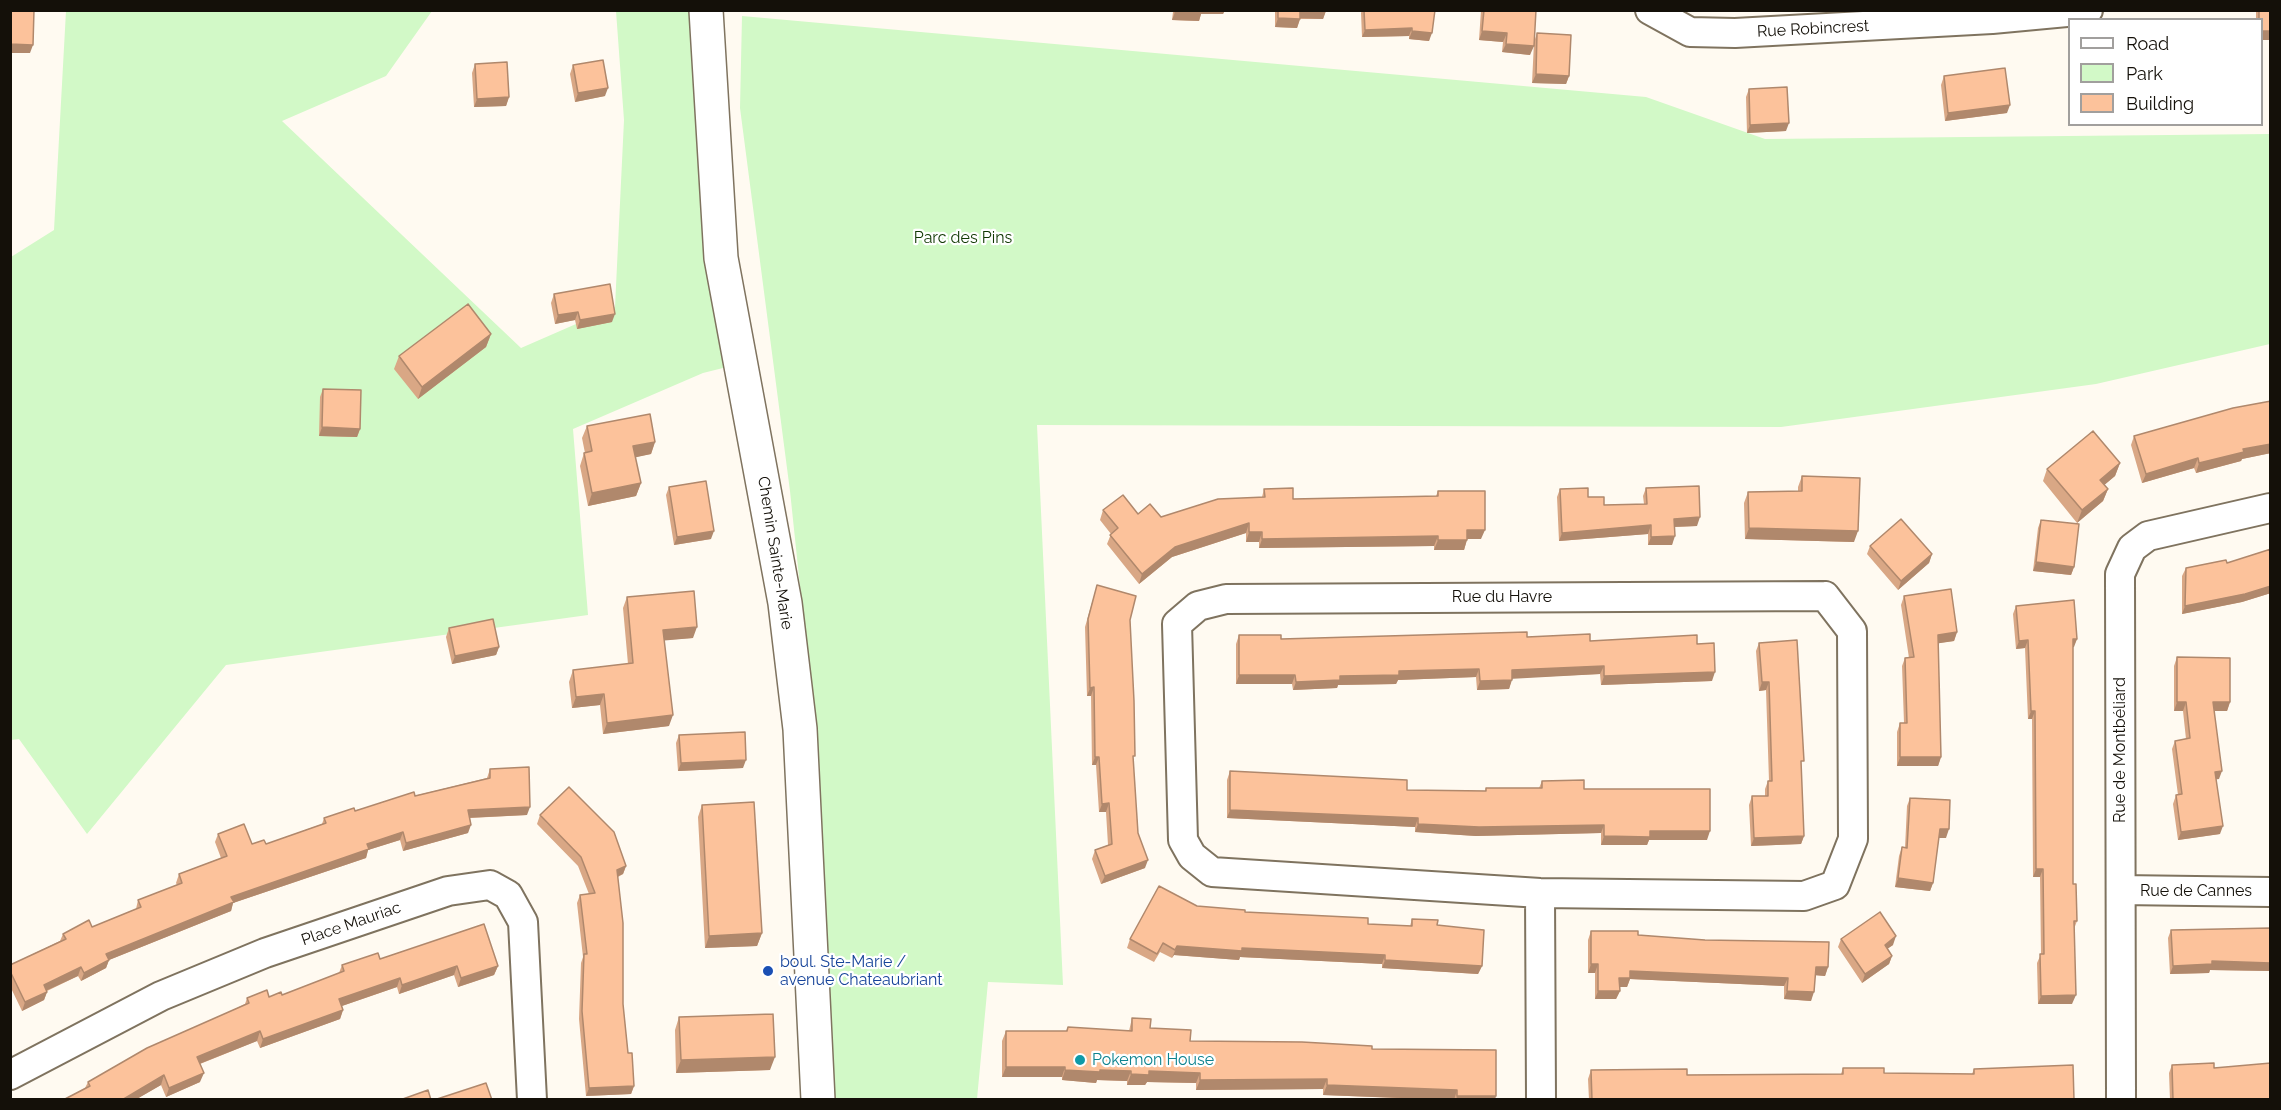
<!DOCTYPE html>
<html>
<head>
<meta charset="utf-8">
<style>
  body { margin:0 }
  #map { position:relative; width:2281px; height:1110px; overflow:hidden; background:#fffaf1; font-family:Raleway,sans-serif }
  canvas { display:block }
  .frame { position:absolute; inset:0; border:12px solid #141009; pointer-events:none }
  .legend { position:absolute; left:2068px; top:18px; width:195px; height:108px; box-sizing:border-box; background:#fff; border:2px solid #a19f9d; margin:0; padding:8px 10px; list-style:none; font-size:18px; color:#141009 }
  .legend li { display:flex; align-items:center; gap:12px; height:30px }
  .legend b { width:30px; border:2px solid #a19f9d }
</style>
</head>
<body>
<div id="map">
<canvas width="2281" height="1110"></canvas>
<div class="frame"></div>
<ul class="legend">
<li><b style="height:8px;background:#fff"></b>Road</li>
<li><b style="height:16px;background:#d2f9c7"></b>Park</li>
<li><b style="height:16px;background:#fcc29b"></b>Building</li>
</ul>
</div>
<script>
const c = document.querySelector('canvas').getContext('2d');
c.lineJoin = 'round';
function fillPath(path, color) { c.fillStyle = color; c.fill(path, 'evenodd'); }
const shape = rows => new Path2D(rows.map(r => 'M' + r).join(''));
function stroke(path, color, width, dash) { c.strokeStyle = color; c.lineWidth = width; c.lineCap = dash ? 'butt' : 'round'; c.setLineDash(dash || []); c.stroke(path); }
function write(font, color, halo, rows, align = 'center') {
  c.font = font + ' Raleway,sans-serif'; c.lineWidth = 4.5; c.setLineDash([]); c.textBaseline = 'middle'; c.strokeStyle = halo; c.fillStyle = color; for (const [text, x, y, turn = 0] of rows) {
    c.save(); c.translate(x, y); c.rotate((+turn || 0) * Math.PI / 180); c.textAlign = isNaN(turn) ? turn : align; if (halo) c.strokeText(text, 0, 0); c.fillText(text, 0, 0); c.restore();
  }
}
const green = shape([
  [66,11,432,11,386,76,282,121,521,348,615,307,624,120,616,11,692,11,739,364,703,373,573,429,588,615,226,665,87,834,19,739,11,740,11,257,54,230],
  [742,16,1646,97,1765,139,2270,134,2270,344,2096,384,1781,427,1037,425,1063,985,988,982,977,1099,837,1099,827,1085,812,701,790,491,740,108]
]);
const minor = shape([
  [1650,10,1690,32,1735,33,1992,19,2088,10],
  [1825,596,1852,631,1853,839,1835,885,1804,896,1540,893,1212,872,1192,856,1183,840,1177,624,1198,606,1226,599,1825,596],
  [2121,890,2270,892],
  [1540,893,1541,1100],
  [10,1075,161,996,265,953,448,891,490,885,508,895,523,922,532,1100],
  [2121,1100,2120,574,2132,548,2148,536,2270,508]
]);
const tertiary = shape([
  [706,10,721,258,785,603,800,729,818,1100]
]);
const wall = shape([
  [1110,10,1225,10,1223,14,1201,14,1199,21,1172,20,1173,12],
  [1275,10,1326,10,1323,19,1300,19,1297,28,1275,27],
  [1362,10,1435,10,1429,41,1409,39,1409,36,1362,37,1361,13],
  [1481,10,1536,10,1530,55,1502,52,1503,42,1479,40],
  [2256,10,2271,10,2271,40,2262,40,2262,20,2256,20],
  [1537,33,1569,76,1566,84,1532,83,1534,42],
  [475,64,509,97,506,106,474,107,472,73],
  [573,65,605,96,575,102,570,74],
  [1944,76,2007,113,1945,121,1941,85],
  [1749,89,1786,131,1747,133,1746,97],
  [554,294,612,322,577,329,575,320,555,324,551,303],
  [491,334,486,347,418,399,394,369,399,356],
  [323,389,360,429,357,437,319,436,320,397],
  [2271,401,2271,453,2242,459,2241,461,2196,473,2194,468,2142,483,2131,445,2134,436],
  [587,426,655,442,651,454,635,457,641,483,636,496,588,506,580,466,584,453,585,453,582,438],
  [2120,463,2115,476,2104,485,2108,489,2103,501,2077,523,2043,481,2047,469],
  [1802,476,1854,542,1745,539,1744,503,1748,492,1798,491,1798,487],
  [669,487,711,539,674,545,666,495],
  [1646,488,1697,526,1675,527,1672,545,1648,545,1648,534,1559,541,1557,497,1560,489,1588,497,1604,505,1644,504,1643,496],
  [1264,489,1293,499,1436,496,1438,491,1481,539,1467,539,1464,550,1434,550,1434,546,1259,548,1259,542,1246,542,1246,533,1172,557,1139,584,1107,544,1111,534,1100,520,1103,510,1161,517,1262,497],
  [2041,520,2074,567,2071,575,2033,571,2038,528],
  [1870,546,1932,554,1929,563,1898,590,1867,554],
  [2271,549,2271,593,2242,602,2182,614,2182,576,2186,568,2227,563],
  [1097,585,1130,620,1133,762,1138,833,1145,868,1101,884,1092,859,1095,850,1108,845,1106,812,1099,812,1096,765,1092,765,1091,696,1087,696,1085,627],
  [1904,596,1957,632,1954,641,1938,643,1941,757,1938,766,1897,766,1897,732,1900,723,1904,723,1902,666,1905,658,1909,658,1901,605],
  [627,597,693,638,664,640,669,726,603,734,600,705,572,708,569,682,573,670,628,664,623,608],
  [2016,606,2077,639,2073,647,2073,884,2077,921,2074,929,2072,1004,2038,1004,2037,963,2041,954,2040,877,2033,877,2032,719,2028,719,2025,648,2016,649,2013,614],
  [449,628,499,647,496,655,452,664,446,637],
  [1239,635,1281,639,1527,637,1590,641,1697,644,1712,681,1601,685,1600,674,1512,678,1509,689,1477,690,1476,677,1398,680,1396,684,1338,685,1337,688,1293,690,1292,684,1236,684,1236,644],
  [1759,643,1801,768,1804,836,1801,844,1751,846,1749,805,1752,796,1765,796,1765,789,1768,781,1769,781,1766,690,1759,691,1756,651],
  [2177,657,2230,702,2227,711,2214,711,2219,779,2216,779,2220,834,2178,840,2173,804,2176,795,2178,795,2172,749,2175,741,2186,739,2183,711,2174,711,2174,666],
  [679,735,743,768,678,771,676,743],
  [490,769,527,815,470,818,468,833,403,851,400,840,368,850,366,858,233,903,231,911,109,960,106,968,81,981,78,976,47,991,47,992,44,1000,22,1011,10,986,10,965,60,941,63,934,92,927,136,909,138,900,177,885,176,883,179,874,221,858,215,842,218,834,252,844,266,844,322,824,324,818,487,778],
  [1230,771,1407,790,1485,791,1486,788,1539,788,1542,781,1584,789,1707,840,1649,840,1647,845,1601,845,1601,833,1476,836,1415,832,1415,827,1227,818,1227,780],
  [1910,798,1946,838,1939,838,1933,883,1930,891,1895,887,1899,856,1902,847,1905,848,1907,806],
  [702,805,762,933,757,946,705,948,698,817],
  [540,815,626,866,623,874,618,877,623,1004,628,1053,634,1086,631,1094,586,1096,579,1019,581,963,583,957,577,903,580,895,589,894,578,866,537,824],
  [1197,906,1245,912,1368,924,1410,926,1412,919,1437,925,1482,966,1478,974,1382,968,1382,964,1240,957,1239,960,1174,955,1172,958,1160,952,1154,962,1127,948,1130,939],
  [2271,928,2271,971,2210,970,2209,973,2170,974,2168,938,2171,930],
  [1591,931,1638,935,1828,967,1825,976,1815,975,1811,1001,1784,999,1784,986,1630,979,1627,987,1620,987,1620,991,1616,999,1595,999,1595,973,1588,973,1588,940],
  [1841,939,1893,945,1887,949,1892,956,1889,964,1862,983,1838,947],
  [380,959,498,966,494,975,458,987,454,975,399,994,397,987,342,1006,343,1010,340,1019,260,1048,257,1041,200,1064,200,1082,166,1097,161,1085,135,1100,63,1100,85,1088,88,1082,245,1004,247,998,269,997,282,995,339,973,342,965],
  [679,1017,770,1070,676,1073,675,1030],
  [1132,1018,1150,1028,1190,1041,1372,1049,1495,1100,1446,1100,1323,1095,1323,1089,1196,1090,1196,1083,1147,1082,1145,1085,1127,1085,1127,1081,1097,1080,1096,1083,1062,1080,1062,1077,1002,1077,1002,1041,1006,1031,1066,1031,1068,1027,1129,1031],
  [2172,1065,2214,1068,2271,1100,2170,1100,2169,1073],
  [1843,1068,1884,1073,1972,1074,1974,1069,2074,1100,1589,1100,1588,1079,1591,1070,1687,1075,1841,1074]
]);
const shadedWall = shape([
  [1110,10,1173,10,1173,12],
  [1200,10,1225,10,1223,14,1201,14,1199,21,1172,20,1175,12],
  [1300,10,1326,11,1323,19,1297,18],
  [1278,18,1300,19,1297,28,1275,27],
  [1412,28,1409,36,1362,37,1365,30],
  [1412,31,1432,33,1429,41,1409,39],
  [1482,31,1507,33,1503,42,1479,40],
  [2262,31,2271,31,2271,40,2262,40],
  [10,44,33,45,30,53,10,53],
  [1506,44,1534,46,1530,55,1502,52],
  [1536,74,1569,76,1566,84,1532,83],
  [608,88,605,96,575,102,578,93],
  [509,97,506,106,474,107,477,99],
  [2010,105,2007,113,1945,121,1948,113],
  [1789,123,1786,131,1747,133,1750,125],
  [578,312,575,320,555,324,558,315],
  [615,314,612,322,577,329,580,320],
  [491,334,486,347,418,399,422,387],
  [322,427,360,429,357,437,319,436],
  [655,442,651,454,628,459,633,446],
  [2271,444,2271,453,2242,459,2241,461,2196,473,2199,463,2243,449],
  [2198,458,2194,468,2142,483,2146,474],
  [2120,463,2115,476,2096,492,2100,480],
  [641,483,636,496,588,506,592,493],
  [2108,489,2103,501,2077,523,2082,510],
  [1700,517,1697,526,1671,527,1674,519],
  [1249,523,1246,533,1172,557,1139,584,1142,574,1175,547],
  [1651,525,1648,534,1559,541,1562,533],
  [1749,528,1858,531,1854,542,1745,539],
  [1467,530,1485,530,1481,539,1464,539],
  [714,531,711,539,674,545,677,537],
  [1249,532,1262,532,1259,542,1246,542],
  [1438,536,1434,546,1259,548,1262,539],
  [1675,536,1672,545,1648,545,1651,537],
  [1438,540,1467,540,1464,550,1434,550],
  [1932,554,1929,563,1898,590,1901,581],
  [2036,562,2074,567,2071,575,2033,571],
  [2271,586,2271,593,2242,602,2182,614,2185,606],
  [697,627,693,638,659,641,663,630],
  [1957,632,1954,641,1934,644,1938,635],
  [2073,639,2077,639,2074,647,2070,648],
  [2028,640,2025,648,2016,649,2019,641],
  [499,647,496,655,452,664,455,656],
  [1604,666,1600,674,1509,679,1512,670],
  [1479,669,1476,677,1398,680,1396,684,1338,685,1337,688,1293,690,1296,682,1340,676,1399,671],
  [1715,672,1712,681,1601,685,1604,676],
  [1239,675,1295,675,1292,684,1236,684],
  [1512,680,1509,689,1477,690,1480,681],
  [1762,682,1769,682,1766,690,1759,691],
  [1094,687,1091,696,1087,696,1090,688],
  [604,694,600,705,572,708,576,697],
  [2177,702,2186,702,2183,711,2174,711],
  [2213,702,2230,702,2227,711,2210,711],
  [2031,711,2035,711,2032,719,2028,719],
  [673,715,669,726,603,734,607,723],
  [1095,757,1099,757,1096,765,1092,765],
  [1900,757,1941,757,1938,766,1897,766],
  [746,760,743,768,678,771,681,763],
  [2222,771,2219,779,2212,780,2215,772],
  [1109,803,1106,812,1099,812,1102,804],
  [530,807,527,815,465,818,468,810],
  [1230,810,1418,818,1415,827,1227,818],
  [1418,824,1604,825,1601,833,1476,836,1415,832],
  [471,825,468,833,403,851,406,843],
  [2223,826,2220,834,2178,840,2181,832],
  [1940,829,1949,829,1946,838,1937,838],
  [1650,831,1710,831,1707,840,1649,840,1647,845,1601,845,1604,836],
  [403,832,400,840,368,850,366,858,233,903,231,911,109,960,106,968,81,981,84,973,106,954,231,897,367,844],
  [1804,836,1801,844,1751,846,1754,838],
  [1148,860,1145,868,1101,884,1105,876],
  [626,866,623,874,614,878,617,870],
  [2036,869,2043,869,2040,877,2033,877],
  [1898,878,1933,883,1930,891,1895,887],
  [762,933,757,946,705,948,709,936],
  [1896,936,1893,945,1881,953,1885,945],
  [1177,946,1242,948,1385,955,1382,964,1240,957,1239,960,1174,955,1172,958],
  [1892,956,1889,964,1862,983,1865,974],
  [1385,960,1482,966,1478,974,1382,968],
  [2212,961,2271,963,2271,971,2210,970,2209,973,2170,974,2173,966],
  [1591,964,1598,964,1595,973,1588,973],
  [457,966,454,975,399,994,402,985],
  [498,966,494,975,458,987,461,978],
  [81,967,78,976,41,993,44,985],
  [1816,967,1828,967,1825,976,1813,975],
  [1630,971,1788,978,1784,986,1630,979,1627,987,1616,987,1619,978],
  [400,978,397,987,336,1008,339,999],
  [1598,991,1620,991,1616,999,1595,999],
  [1787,991,1814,992,1811,1001,1784,999],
  [47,992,44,1000,22,1011,25,1002],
  [2076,995,2072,1004,2038,1004,2041,996],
  [343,1010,340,1019,260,1048,263,1039],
  [260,1031,257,1041,194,1066,197,1057],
  [775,1057,770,1070,676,1073,681,1060],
  [1006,1067,1065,1067,1062,1077,1002,1077],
  [1065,1070,1100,1070,1131,1071,1127,1081,1097,1080,1096,1083,1062,1080],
  [1149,1071,1200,1073,1196,1083,1147,1082,1145,1085,1127,1085,1131,1074],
  [204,1073,200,1082,166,1097,169,1088],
  [164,1075,161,1085,135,1100,122,1100],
  [1327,1079,1323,1089,1196,1090,1200,1080],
  [1327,1085,1457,1090,1454,1100,1323,1095],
  [634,1086,631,1094,586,1096,589,1088],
  [1457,1096,1496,1096,1495,1100,1456,1100]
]);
const building = shape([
  [10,10,34,10,33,45,10,44,10,10],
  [1175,10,1202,10,1202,12,1175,12,1175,10],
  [1278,10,1300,10,1300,19,1278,18,1278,10],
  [1364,10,1435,10,1432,33,1412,31,1412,28,1365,30,1364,10],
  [1484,10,1536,10,1534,46,1506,44,1507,33,1482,31,1484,10],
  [2259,10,2271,10,2271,31,2262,31,2262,20,2259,20,2259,10],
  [1537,33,1571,35,1569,76,1536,74,1537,33],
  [603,60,608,88,578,93,573,65,603,60],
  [507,62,509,97,477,99,475,64,507,62],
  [2005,68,2010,105,1948,113,1944,76,2005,68],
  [1787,87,1789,123,1750,125,1749,89,1787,87],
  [610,284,615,314,580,320,578,312,558,315,554,294,610,284],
  [468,304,491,334,422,387,399,356,468,304],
  [323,389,361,390,360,429,322,427,323,389],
  [2271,401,2271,444,2243,449,2244,452,2199,463,2198,458,2146,474,2134,436,2233,408,2271,401],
  [650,414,655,442,633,446,641,483,592,493,584,453,592,451,587,426,650,414],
  [2093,431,2120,463,2100,480,2108,489,2082,510,2047,469,2093,431],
  [1802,476,1860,478,1858,531,1749,528,1748,492,1802,491,1802,476],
  [706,481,714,531,677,537,669,487,706,481],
  [1699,486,1700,517,1674,519,1675,536,1651,537,1651,525,1562,533,1560,489,1588,488,1588,497,1604,497,1604,505,1647,504,1646,488,1699,486],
  [1293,488,1293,499,1438,496,1438,491,1485,491,1485,530,1467,530,1467,540,1438,540,1438,536,1262,539,1262,532,1249,532,1249,523,1175,547,1142,574,1110,535,1118,528,1103,510,1123,495,1138,514,1150,504,1161,517,1218,499,1265,497,1264,489,1293,488],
  [1901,519,1932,554,1901,581,1870,546,1901,519],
  [2041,520,2079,524,2074,567,2036,562,2041,520],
  [2271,549,2271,586,2245,594,2185,606,2186,568,2226,560,2227,563,2271,549],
  [1097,585,1136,596,1130,620,1134,701,1135,756,1133,756,1138,833,1148,860,1105,876,1095,850,1112,844,1109,803,1102,804,1099,757,1095,757,1094,687,1090,688,1088,619,1097,585],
  [1951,589,1957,632,1938,635,1941,757,1900,757,1900,723,1907,723,1905,658,1914,657,1904,596,1951,589],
  [694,591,697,627,663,630,673,715,607,723,604,694,576,697,573,670,633,663,627,597,694,591],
  [2074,600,2077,639,2073,639,2073,884,2076,884,2077,921,2074,921,2076,995,2041,996,2040,954,2044,954,2043,869,2036,869,2035,711,2031,711,2028,640,2019,641,2016,606,2074,600],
  [493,619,499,647,455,656,449,628,493,619],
  [1527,632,1527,637,1590,634,1590,641,1697,635,1697,644,1714,643,1715,672,1604,676,1604,666,1512,670,1512,680,1480,681,1479,669,1399,671,1399,675,1340,676,1340,680,1296,682,1295,675,1239,675,1239,635,1281,635,1281,639,1527,632],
  [1797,640,1804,761,1801,761,1804,836,1754,838,1752,796,1768,796,1768,781,1772,781,1769,682,1762,682,1759,643,1797,640],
  [2177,657,2230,658,2230,702,2213,702,2222,771,2215,772,2223,826,2181,832,2176,795,2182,794,2175,741,2190,738,2186,702,2177,702,2177,657],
  [745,732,746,760,681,763,679,735,745,732],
  [529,767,530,807,468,810,471,825,406,843,403,832,367,844,369,849,231,897,234,902,106,954,109,960,84,973,81,967,44,985,47,992,25,1002,10,971,10,965,66,939,63,934,89,920,92,927,141,907,138,900,182,883,179,874,227,856,218,834,244,824,252,844,264,840,266,844,326,823,324,818,354,808,355,811,414,792,415,796,490,778,490,769,529,767],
  [1230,771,1407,780,1407,790,1486,791,1486,788,1542,788,1542,781,1584,780,1584,789,1710,789,1710,831,1650,831,1650,837,1604,836,1604,825,1479,827,1418,824,1418,818,1230,810,1230,771],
  [569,787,614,832,626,866,617,870,623,923,623,1004,628,1053,632,1053,634,1086,589,1088,582,1011,584,954,587,954,580,895,595,893,581,857,540,815,569,787],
  [1910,798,1950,800,1949,829,1940,829,1933,883,1898,878,1902,847,1907,848,1910,798],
  [754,802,762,933,709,936,702,805,754,802],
  [1159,886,1197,906,1245,910,1245,912,1368,918,1368,924,1412,926,1412,919,1438,920,1437,925,1484,930,1482,966,1385,960,1385,955,1242,948,1242,951,1177,946,1175,950,1163,943,1157,954,1130,939,1159,886],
  [1880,912,1896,936,1885,945,1892,956,1865,974,1841,939,1880,912],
  [484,924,498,966,461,978,457,966,402,985,400,978,339,999,343,1010,263,1039,260,1031,197,1057,204,1073,169,1088,164,1075,122,1100,63,1100,90,1086,88,1082,147,1048,249,1003,247,998,267,990,269,997,281,992,282,995,344,971,342,965,378,953,380,959,484,924],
  [2271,928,2271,963,2212,961,2212,964,2173,966,2171,930,2271,928],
  [1591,931,1638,931,1638,935,1705,940,1829,942,1828,967,1816,967,1814,992,1787,991,1788,978,1630,971,1630,978,1619,978,1620,991,1598,991,1598,964,1591,964,1591,931],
  [773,1014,775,1057,681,1060,679,1017,773,1014],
  [1132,1018,1151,1019,1150,1028,1191,1030,1190,1041,1302,1042,1372,1046,1372,1049,1496,1050,1496,1096,1457,1096,1457,1090,1327,1085,1327,1079,1200,1080,1200,1073,1149,1071,1149,1075,1131,1074,1131,1071,1100,1070,1100,1072,1065,1070,1065,1067,1006,1067,1006,1031,1067,1031,1068,1027,1132,1031,1132,1018],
  [2214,1063,2214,1068,2271,1063,2271,1100,2173,1100,2172,1065,2214,1063],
  [2073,1065,2074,1100,1592,1100,1591,1070,1687,1069,1687,1075,1843,1074,1843,1068,1884,1068,1884,1073,1974,1074,1974,1069,2073,1065],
  [486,1083,492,1100,434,1100,486,1083],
  [428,1090,431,1100,400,1100,428,1090]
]);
const markers = [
  [768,971,6,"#1a4fb4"],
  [1080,1060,6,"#0f9aa8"]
];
const streetNames = [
  ["Rue Robincrest",1813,29,-3],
  ["Chemin Sainte-Marie",775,553,81],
  ["Rue du Havre",1502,597],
  ["Rue de Montbéliard",2120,750,-90],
  ["Rue de Cannes",2196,891],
  ["Place Mauriac",351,924,-19]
];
const parkNames = [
  ["Parc des Pins",963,238]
];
const transitNames = [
  ["boul. Ste-Marie /",780,962],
  ["avenue Chateaubriant",780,980]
];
const cultureNames = [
  ["Pokemon House",1092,1060]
];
fillPath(green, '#d2f9c7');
stroke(minor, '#7f735f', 32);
stroke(tertiary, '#7f735f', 36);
stroke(minor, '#fff', 28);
stroke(tertiary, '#fff', 33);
fillPath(wall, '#d9a785');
fillPath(shadedWall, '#b0886c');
fillPath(building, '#fcc29b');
stroke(building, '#b0886c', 1.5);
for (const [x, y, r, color] of markers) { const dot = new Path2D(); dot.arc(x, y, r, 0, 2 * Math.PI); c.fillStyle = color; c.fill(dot); stroke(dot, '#fff', 2); }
write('16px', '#141009', '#fff', streetNames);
write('16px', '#103802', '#fff', parkNames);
write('16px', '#164399', '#fff', transitNames, 'left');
write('16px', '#0d838f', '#fff', cultureNames, 'left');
</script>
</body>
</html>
